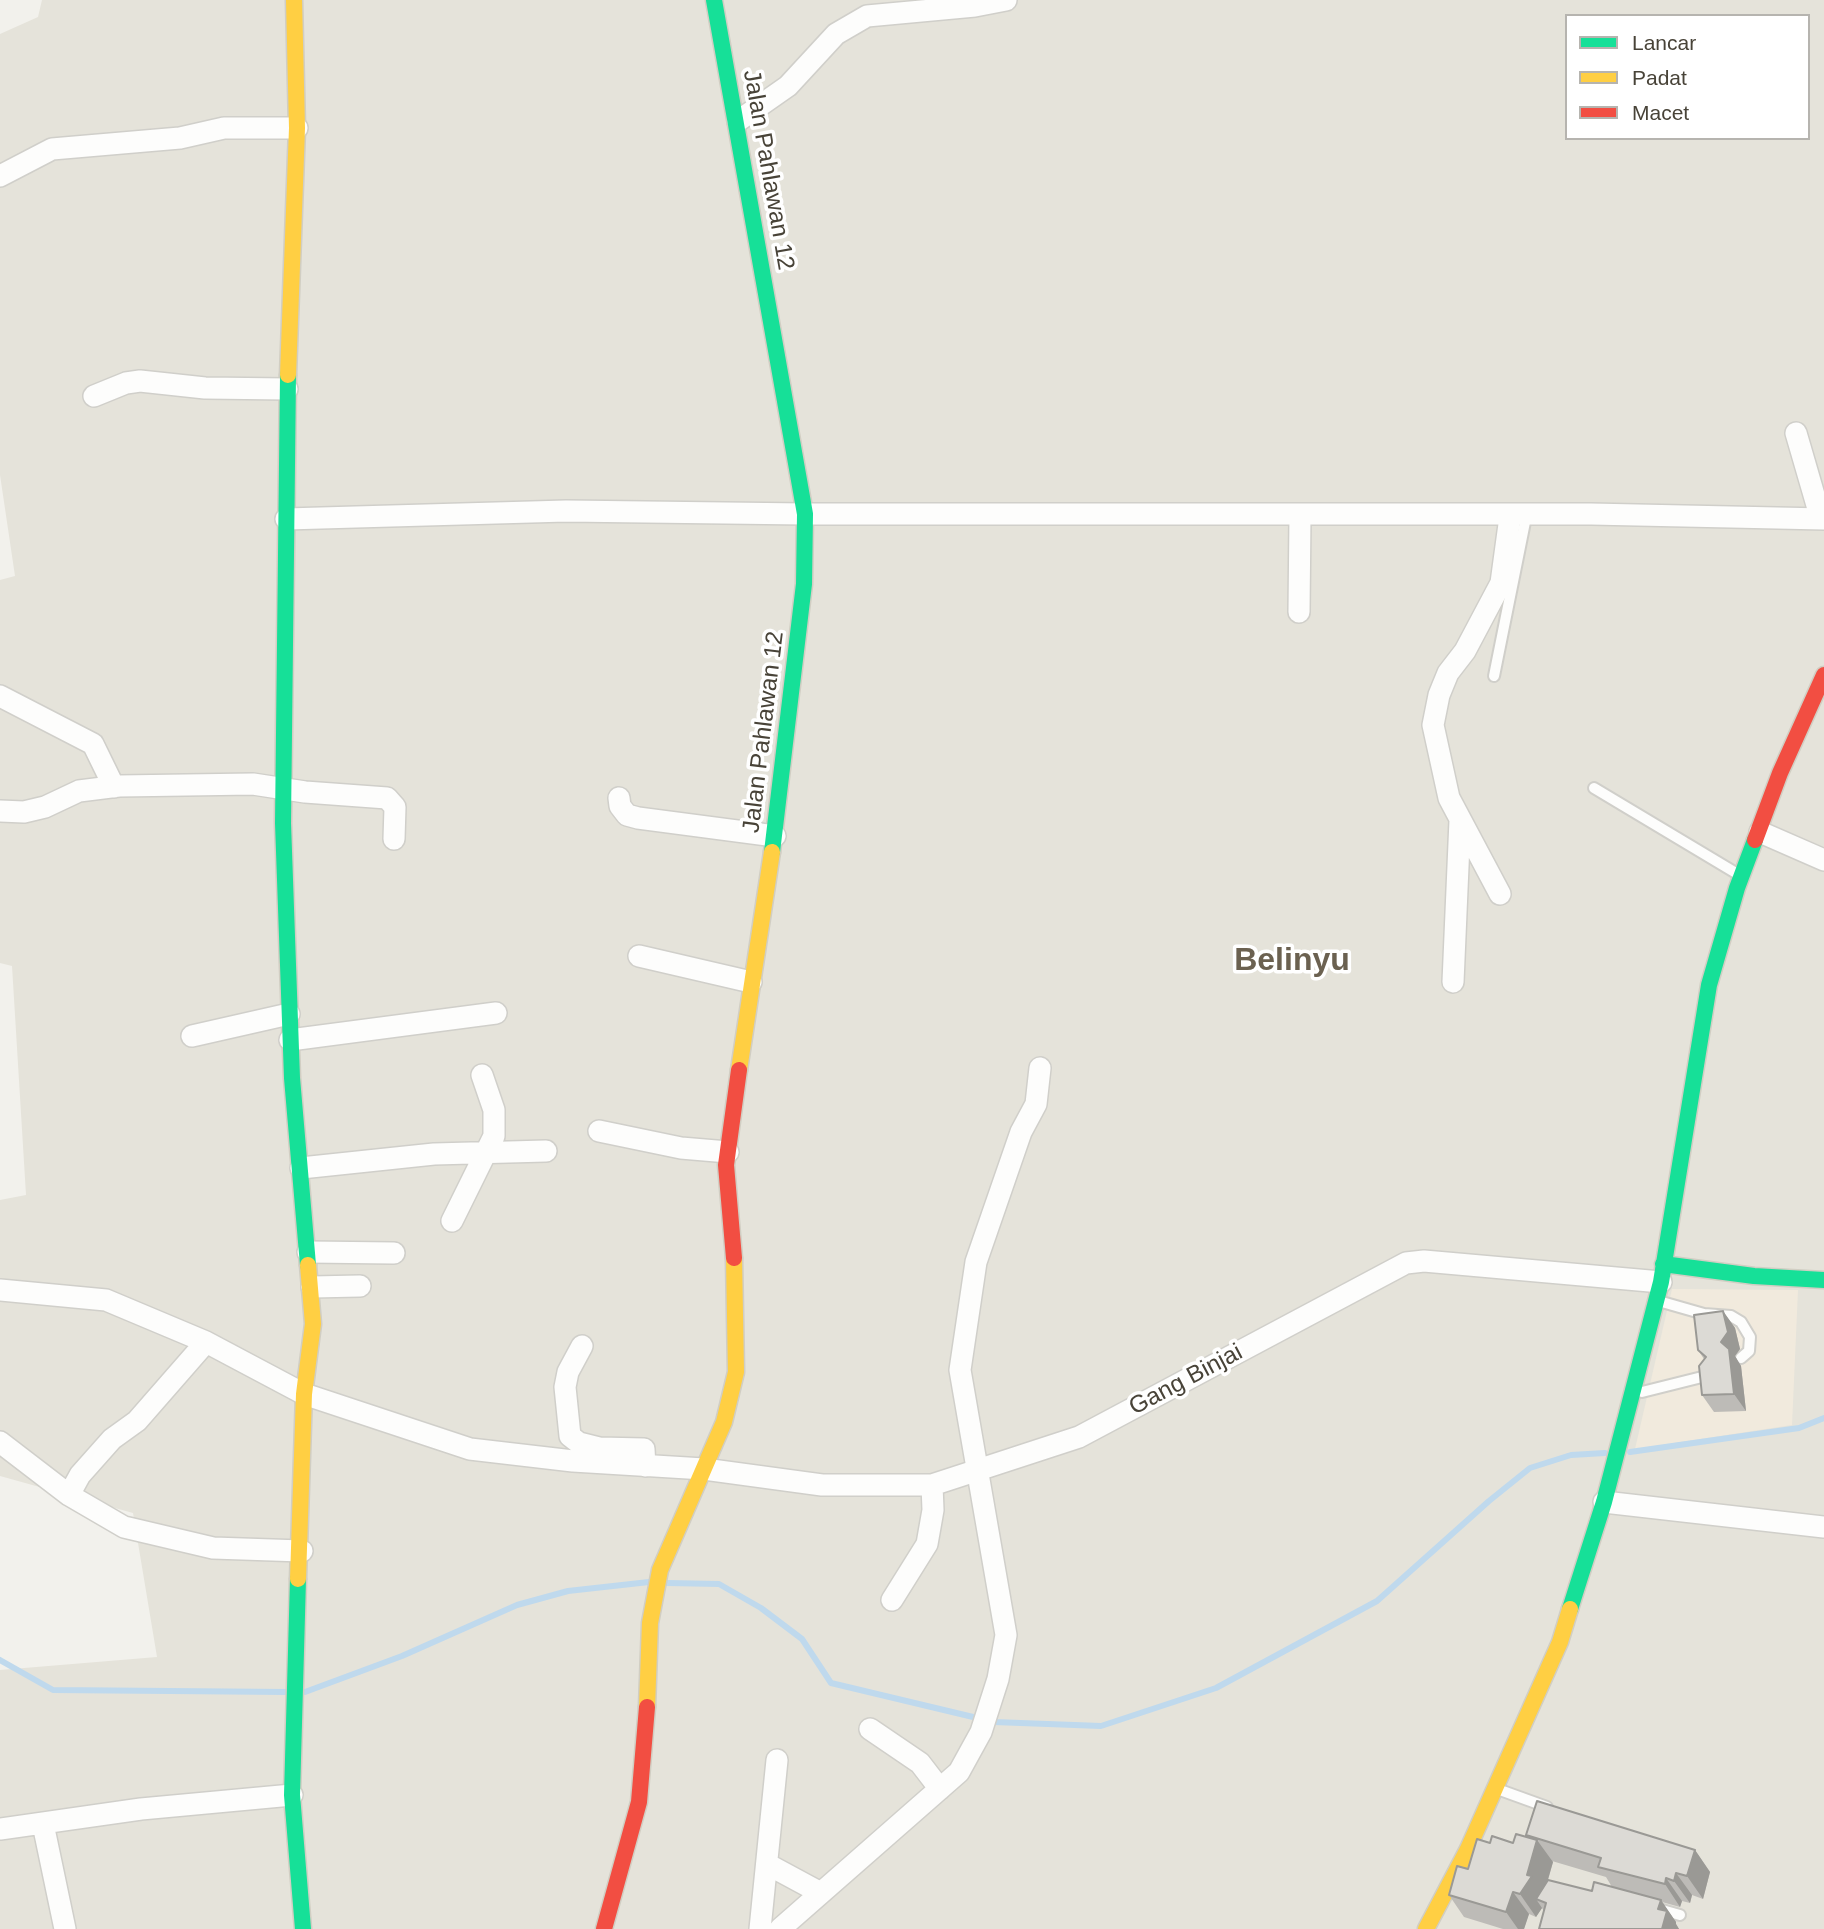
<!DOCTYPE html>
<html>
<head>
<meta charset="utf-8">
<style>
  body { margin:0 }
  #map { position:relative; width:1824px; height:1929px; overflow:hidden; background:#f2f1ec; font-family:Helvetica,sans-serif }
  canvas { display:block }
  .legend { position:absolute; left:1565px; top:14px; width:245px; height:126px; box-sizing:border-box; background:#fff; border:2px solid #b6b4af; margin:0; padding:9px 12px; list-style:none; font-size:21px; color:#484338 }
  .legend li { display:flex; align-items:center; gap:14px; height:35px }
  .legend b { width:35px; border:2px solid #b6b4af }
</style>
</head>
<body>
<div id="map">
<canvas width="1824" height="1929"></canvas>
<ul class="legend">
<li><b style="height:9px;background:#16e098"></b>Lancar</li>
<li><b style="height:9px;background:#ffcf43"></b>Padat</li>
<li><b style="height:9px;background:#f24e42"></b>Macet</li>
</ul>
</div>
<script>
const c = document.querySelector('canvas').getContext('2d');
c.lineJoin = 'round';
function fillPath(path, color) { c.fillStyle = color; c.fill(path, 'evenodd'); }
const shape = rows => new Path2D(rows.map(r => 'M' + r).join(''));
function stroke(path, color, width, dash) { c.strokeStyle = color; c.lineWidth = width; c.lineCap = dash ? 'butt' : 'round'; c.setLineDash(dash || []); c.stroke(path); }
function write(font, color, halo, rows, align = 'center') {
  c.font = font + ' Helvetica,sans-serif'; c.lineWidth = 7; c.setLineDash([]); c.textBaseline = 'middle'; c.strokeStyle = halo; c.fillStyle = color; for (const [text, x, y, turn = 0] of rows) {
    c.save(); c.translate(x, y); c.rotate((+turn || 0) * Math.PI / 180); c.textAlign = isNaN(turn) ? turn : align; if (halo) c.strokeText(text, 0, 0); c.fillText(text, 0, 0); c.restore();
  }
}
const residential = shape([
  [42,0,1824,0,1824,1929,0,1929,0,1670,157,1657,133,1513,0,1476,0,1200,26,1195,12,966,0,963,0,580,15,576,0,475,0,34,38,17],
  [1567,16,1808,16,1808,138,1567,138]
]);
const commercial = shape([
  [1672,1289,1798,1290,1792,1425,1635,1449]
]);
const stream = shape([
  [1630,1452,1799,1428,1824,1418],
  [667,1583,719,1584,761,1608,802,1639,831,1683,994,1722,1101,1726,1216,1688,1377,1601,1489,1501,1530,1468,1571,1455,1605,1453],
  [0,1660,53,1690,287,1692],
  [305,1692,402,1656,517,1605,568,1591,649,1582]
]);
const lane = shape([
  [1494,676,1526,517],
  [1594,788,1736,873],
  [1662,1302,1704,1314,1731,1316,1741,1322,1750,1337,1749,1351,1741,1358],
  [1642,1392,1710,1375],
  [1500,1790,1547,1807],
  [1655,1908,1680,1915]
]);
const street = shape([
  [738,121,788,86,836,34,867,16,975,6,1006,0],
  [0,176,52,149,180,138,224,128,297,128],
  [94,396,126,383,140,381,205,388,287,389],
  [1796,433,1821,519],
  [286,519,566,511,805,514,1591,514,1824,519],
  [1299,612,1300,516],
  [0,696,93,744,114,787],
  [619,798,620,806,627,815,638,818,775,836],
  [0,811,24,812,45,807,79,791,119,786,253,784,305,792,387,798,395,807,394,839],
  [1760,832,1824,860],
  [1500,894,1449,798,1433,725,1439,695,1448,673,1465,651,1501,583,1510,517],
  [639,956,751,982],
  [1453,982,1460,820],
  [192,1036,289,1014],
  [290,1040,496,1013],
  [599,1131,681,1148,728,1152],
  [301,1168,434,1154,546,1151],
  [452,1221,494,1136,494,1110,482,1075],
  [308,1252,394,1253],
  [312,1287,360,1286],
  [0,1290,106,1300,206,1342,304,1394,470,1449,573,1461,704,1469,822,1485,932,1485,1079,1437,1406,1263,1424,1261,1661,1282],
  [582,1346,568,1372,565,1387,570,1436,579,1443,599,1448,644,1449,645,1466],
  [0,1442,69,1495,124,1527,213,1548,302,1551],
  [69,1495,80,1475,112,1439,137,1421,206,1342],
  [1604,1502,1824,1527],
  [892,1600,927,1544,933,1510,932,1485],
  [870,1729,920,1763,940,1789],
  [43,1824,65,1929],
  [0,1829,141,1809,292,1795],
  [767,1864,819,1892],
  [760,1929,777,1760],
  [780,1929,959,1772,981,1732,998,1679,1006,1635,960,1370,976,1262,1021,1132,1036,1104,1040,1068]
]);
const fast = shape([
  [714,0,805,514,804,584,772,852],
  [288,375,283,823,292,1078,308,1265],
  [1663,1264,1754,1276,1824,1280],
  [298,1579,292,1795,303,1929],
  [1570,1609,1604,1502,1661,1282,1709,985,1737,888,1755,840]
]);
const slow = shape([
  [288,375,297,128,294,0],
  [739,1070,772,852],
  [298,1579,304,1394,313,1324,308,1265],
  [647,1707,650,1623,660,1570,724,1422,736,1372,734,1258],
  [1426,1929,1468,1849,1560,1642,1570,1609]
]);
const jam = shape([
  [1755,840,1780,773,1824,675],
  [734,1258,726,1165,739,1070],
  [604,1929,639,1802,647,1707]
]);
const wall = shape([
  [1723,1311,1735,1328,1740,1349,1735,1356,1741,1366,1746,1411,1714,1412,1702,1395,1704,1359,1698,1350],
  [1526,1835,1695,1850,1710,1872,1703,1899,1692,1895,1690,1903,1682,1901,1680,1907,1662,1902,1676,1922,1676,1924,1679,1929,1539,1929,1544,1911,1542,1908,1536,1917,1529,1914,1524,1929,1503,1929,1464,1917,1449,1895,1468,1869,1513,1843,1528,1837],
  [1552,1861,1606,1877,1612,1887,1592,1891,1548,1880,1553,1862]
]);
const shadedWall = shape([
  [1723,1311,1735,1328,1740,1349,1735,1356,1741,1366,1746,1411,1734,1394,1721,1342],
  [1537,1840,1553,1862,1544,1893,1536,1899,1542,1908,1536,1917,1520,1894],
  [1695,1850,1710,1872,1703,1899,1687,1876],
  [1676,1873,1692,1895,1690,1903,1674,1881],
  [1666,1878,1682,1901,1680,1907,1665,1884],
  [1513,1892,1529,1914,1524,1929,1518,1929,1506,1912],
  [1661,1900,1676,1922,1676,1924,1679,1929,1662,1929,1658,1909]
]);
const building = shape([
  [1723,1311,1728,1332,1721,1342,1729,1349,1734,1394,1702,1395,1699,1366,1706,1357,1698,1350,1694,1315,1723,1311],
  [1537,1801,1695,1850,1687,1876,1676,1873,1674,1881,1666,1878,1665,1884,1598,1867,1601,1858,1526,1835,1537,1801],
  [1516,1834,1537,1840,1527,1875,1532,1876,1520,1894,1513,1892,1506,1912,1449,1895,1457,1866,1468,1869,1477,1839,1490,1843,1492,1836,1513,1843,1516,1834],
  [1548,1880,1592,1891,1594,1882,1661,1900,1658,1909,1667,1911,1662,1929,1539,1929,1546,1903,1536,1899,1548,1880]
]);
const streetNames = [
  ["Jalan Pahlawan 12",768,170,80],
  ["Jalan Pahlawan 12",764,732,-83],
  ["Gang Binjai",1186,1380,-28]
];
const districtNames = [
  ["Belinyu",1292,961]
];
fillPath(residential, '#e5e3da');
fillPath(commercial, '#f1eadd');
stroke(stream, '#bfd9ed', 6);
stroke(lane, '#d0cfca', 14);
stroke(street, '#d0cfca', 24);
stroke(fast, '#d1cec3', 19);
stroke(slow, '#d1cec3', 19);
stroke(jam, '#d1cec3', 19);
stroke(lane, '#fdfdfc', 10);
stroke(street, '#fdfdfc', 21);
stroke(fast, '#16e098', 16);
stroke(slow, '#ffcf43', 16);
stroke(jam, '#f24e42', 16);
fillPath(wall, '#bdbbb7');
fillPath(shadedWall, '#9a9995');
fillPath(building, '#dcdad5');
stroke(building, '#9a9995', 2);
write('24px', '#484338', '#fff', streetNames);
write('bold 32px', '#6b6150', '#fff', districtNames);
</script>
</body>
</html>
